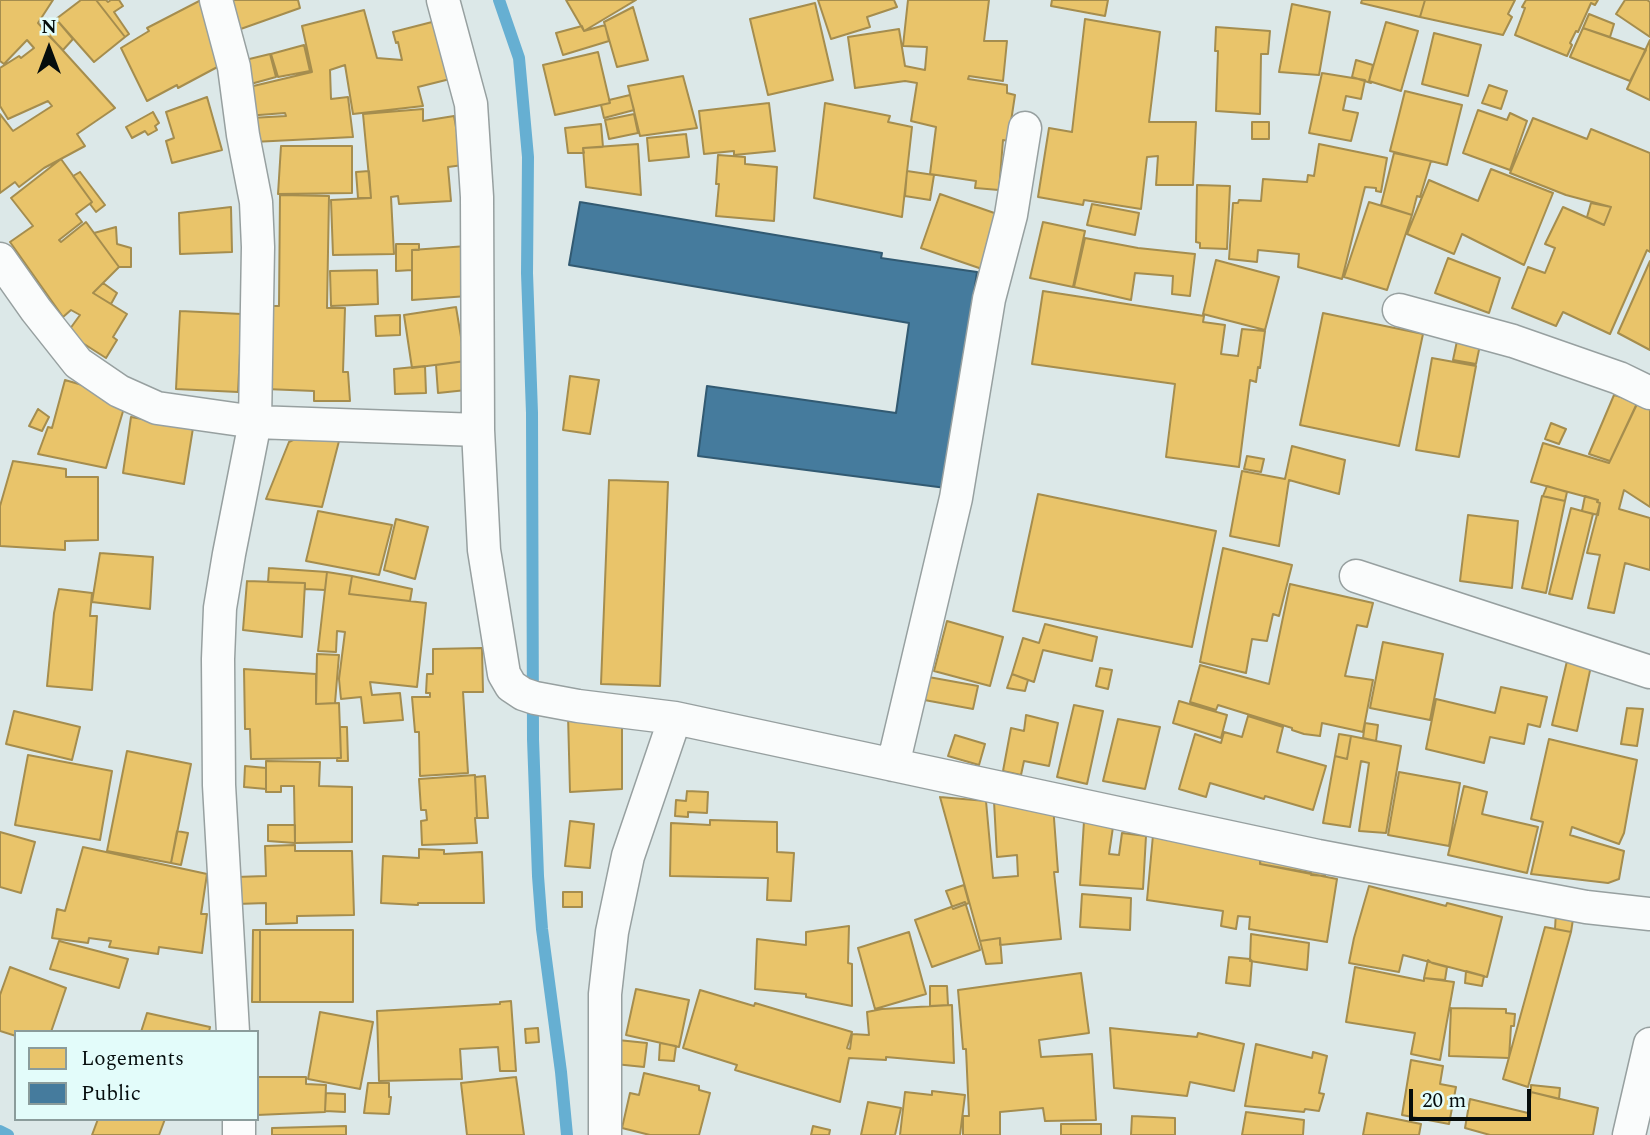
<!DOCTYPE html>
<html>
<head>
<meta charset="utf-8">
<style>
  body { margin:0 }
  #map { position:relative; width:1650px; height:1135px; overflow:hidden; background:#dce8e8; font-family:Spectral,serif }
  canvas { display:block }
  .legend { position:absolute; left:14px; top:1030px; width:245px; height:91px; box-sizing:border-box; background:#e3fcfa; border:2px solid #8b9c9b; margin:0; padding:9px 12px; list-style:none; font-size:21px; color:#060d0d }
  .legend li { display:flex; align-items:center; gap:14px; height:35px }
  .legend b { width:35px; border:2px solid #8b9c9b }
  .north { position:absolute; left:14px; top:14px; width:70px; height:70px; -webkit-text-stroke:5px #e3fcfa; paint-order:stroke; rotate:0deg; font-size:19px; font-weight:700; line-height:28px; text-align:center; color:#060d0d }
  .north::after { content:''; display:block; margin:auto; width:24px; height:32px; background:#060d0d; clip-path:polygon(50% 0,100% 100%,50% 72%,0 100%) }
  .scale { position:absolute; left:1409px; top:1089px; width:122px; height:32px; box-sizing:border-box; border:4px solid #060d0d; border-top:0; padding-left:9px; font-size:21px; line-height:24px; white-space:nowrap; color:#060d0d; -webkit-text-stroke:5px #e3fcfa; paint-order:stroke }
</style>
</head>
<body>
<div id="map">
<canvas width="1650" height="1135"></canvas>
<ul class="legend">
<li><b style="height:19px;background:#e9c46a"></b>Logements</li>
<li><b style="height:19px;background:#457b9d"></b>Public</li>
</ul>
<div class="north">N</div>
<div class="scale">20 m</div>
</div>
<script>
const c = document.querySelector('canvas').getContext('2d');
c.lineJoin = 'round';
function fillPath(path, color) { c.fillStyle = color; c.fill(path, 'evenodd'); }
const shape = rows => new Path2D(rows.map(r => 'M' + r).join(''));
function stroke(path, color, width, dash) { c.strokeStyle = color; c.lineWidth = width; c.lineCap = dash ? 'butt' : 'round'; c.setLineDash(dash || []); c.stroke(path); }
const homes = shape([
  [0,0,53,0,38,23,115,108,77,134,85,146,44,168,19,187,15,182,0,193,0,114,13,131,52,106,48,101,8,119,0,106,0,68,19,56,21,58,34,48,27,40,4,64,0,61,0,0],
  [81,0,96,0,125,37,94,62,56,19,81,0],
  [96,0,106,0,108,2,111,0,119,0,123,6,114,12,129,34,125,37,96,0],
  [201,0,223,64,178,88,177,85,147,101,121,48,149,31,147,28,201,0],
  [226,0,298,0,300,8,235,31,226,0],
  [566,0,636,0,584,31,566,0],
  [818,0,894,0,897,7,867,17,870,27,831,39,818,0],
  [908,0,989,0,984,41,1007,41,1003,81,969,76,968,79,1007,85,1007,93,1015,95,1008,141,1003,140,999,190,975,188,976,181,930,174,936,127,911,121,917,83,905,81,855,88,848,37,899,29,905,66,925,70,927,47,903,46,908,0],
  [1052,0,1108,0,1105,16,1051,6,1052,0],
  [1362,0,1425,0,1420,17,1361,3,1362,0],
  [1425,0,1515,0,1508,14,1512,17,1503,35,1420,17,1425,0],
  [1526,0,1598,0,1595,5,1591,3,1578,32,1576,31,1570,43,1572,45,1567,56,1515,35,1525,8,1522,7,1526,0],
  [1625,0,1647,0,1650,2,1650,37,1616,14,1625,0],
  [815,3,833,80,768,95,750,19,815,3],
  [1292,4,1330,12,1319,75,1279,72,1292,4],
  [633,7,648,60,617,67,604,22,633,7],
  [364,10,377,58,402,60,398,42,396,43,393,32,436,21,450,79,418,87,423,106,353,114,345,65,330,70,331,99,348,97,353,137,253,142,251,118,286,116,285,113,246,116,245,88,312,72,302,26,364,10],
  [1589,14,1614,24,1610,37,1583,28,1589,14],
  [56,19,73,39,63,50,42,29,56,19],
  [1085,19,1160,32,1149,122,1196,122,1193,185,1156,185,1158,156,1147,157,1141,209,1084,200,1083,205,1038,197,1049,128,1072,132,1085,19],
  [1386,22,1418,31,1401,91,1369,81,1386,22],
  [605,25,609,41,563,55,556,33,582,26,584,31,605,25],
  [1216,27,1270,31,1268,54,1261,54,1260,114,1216,111,1218,51,1215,51,1216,27],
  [1583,28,1646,50,1630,81,1570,57,1583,28],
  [1434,33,1481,45,1468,96,1422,84,1434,33],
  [1650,40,1650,100,1627,89,1650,40],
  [304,45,310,71,278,77,271,54,304,45],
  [598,52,610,103,555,115,543,65,598,52],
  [270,54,276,77,247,85,241,61,270,54],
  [1356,60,1373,65,1369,81,1371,83,1352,77,1356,60],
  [1322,73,1365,80,1361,99,1346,96,1343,110,1358,113,1351,141,1309,133,1322,73],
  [683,76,697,128,640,136,628,86,683,76],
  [1489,85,1507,91,1501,109,1482,103,1489,85],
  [1405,91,1462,105,1447,165,1390,151,1405,91],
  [630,95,634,110,604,118,601,105,610,103,609,100,630,95],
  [207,97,222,150,172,163,166,141,174,138,166,112,207,97],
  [769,103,775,151,734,155,734,151,704,154,699,111,769,103],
  [825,103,890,116,888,122,912,127,902,217,814,198,825,103],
  [423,109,423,121,454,116,463,165,448,167,451,201,399,204,398,196,391,197,394,254,333,255,331,200,371,198,363,114,423,109],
  [1478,110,1507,120,1510,113,1527,121,1510,170,1463,153,1478,110],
  [153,112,159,123,155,126,157,130,148,135,145,131,132,138,126,127,153,112],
  [634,114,638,133,609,139,605,120,634,114],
  [1533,118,1587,139,1591,129,1650,153,1650,252,1647,250,1610,334,1563,312,1556,326,1512,308,1528,267,1545,273,1555,248,1545,244,1563,207,1604,225,1611,207,1566,195,1510,173,1533,118],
  [1252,122,1269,122,1269,139,1252,139,1252,122],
  [601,124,603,147,583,148,584,153,568,153,565,128,601,124],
  [686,134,689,157,649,161,647,138,686,134],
  [638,144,641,195,586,187,583,148,638,144],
  [1319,144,1387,158,1381,192,1376,191,1376,188,1365,187,1342,279,1298,267,1299,254,1258,250,1257,262,1229,259,1233,203,1238,203,1239,200,1261,201,1263,179,1307,182,1308,175,1314,176,1319,144],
  [281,146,352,146,352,193,278,194,281,146],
  [1394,153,1431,161,1420,197,1417,196,1412,215,1381,205,1394,153],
  [718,155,745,157,745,164,777,167,774,221,716,216,719,184,716,184,718,155],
  [61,159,92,202,76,214,82,222,59,240,61,242,86,222,119,267,93,293,127,314,113,337,117,340,106,358,67,333,80,315,71,310,63,317,10,242,33,226,11,198,61,159],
  [1491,169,1553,193,1524,265,1462,234,1454,254,1407,234,1429,180,1478,201,1491,169],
  [369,171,371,198,358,198,356,172,369,171],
  [907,171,934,175,930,200,905,196,907,171],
  [80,172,105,205,96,212,90,204,92,202,73,176,80,172],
  [1197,185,1230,186,1227,249,1200,248,1200,243,1196,242,1197,185],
  [940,194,1000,215,982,269,921,248,940,194],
  [280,195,329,196,327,308,345,308,343,372,348,372,350,401,314,401,314,391,266,389,268,306,279,306,280,195],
  [1369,202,1412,215,1387,290,1344,277,1369,202],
  [1591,203,1611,207,1604,225,1587,217,1591,203],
  [1092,204,1139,213,1135,235,1087,225,1092,204],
  [231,207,232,252,180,254,179,213,231,207],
  [1043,222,1085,231,1073,287,1030,278,1043,222],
  [116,227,117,244,131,248,131,267,119,267,94,233,116,227],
  [1085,238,1138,248,1195,254,1190,296,1172,294,1173,276,1135,273,1131,300,1074,287,1085,238],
  [396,244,419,244,419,250,412,250,412,270,396,271,396,244],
  [467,246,468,296,412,300,412,250,467,246],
  [1448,258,1500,278,1489,313,1435,293,1448,258],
  [1216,260,1279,277,1265,330,1203,314,1216,260],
  [1650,261,1650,350,1618,333,1650,261],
  [377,270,378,304,331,306,330,271,377,270],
  [103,283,117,293,111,304,93,293,103,283],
  [1043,291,1204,316,1203,322,1225,325,1221,354,1238,356,1242,329,1265,331,1260,368,1258,367,1256,382,1250,380,1239,467,1166,457,1175,384,1032,364,1043,291],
  [456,307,465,361,412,368,404,315,456,307],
  [180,311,242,314,238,392,176,389,180,311],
  [1323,313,1423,334,1399,446,1300,425,1323,313],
  [400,315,400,335,376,336,375,316,400,315],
  [1457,341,1480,345,1476,364,1453,360,1457,341],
  [1432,358,1476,366,1459,457,1416,450,1432,358],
  [473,360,476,389,438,393,436,365,473,360],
  [425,366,426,393,395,394,394,369,425,366],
  [570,376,599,380,590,434,563,430,570,376],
  [65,380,127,398,106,468,38,454,48,427,52,428,65,380],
  [1614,395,1638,402,1610,461,1589,454,1614,395],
  [1639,399,1650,405,1650,507,1624,490,1619,509,1650,518,1650,570,1625,563,1614,613,1588,608,1600,555,1587,553,1600,503,1597,502,1598,500,1531,482,1543,443,1609,463,1639,399],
  [38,409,49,417,42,431,29,426,38,409],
  [131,417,193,428,184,484,123,473,131,417],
  [1551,423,1566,429,1559,444,1545,439,1551,423],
  [307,433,339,441,322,507,266,499,289,442,307,433],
  [1292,446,1345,460,1339,494,1289,480,1279,546,1230,536,1242,471,1285,479,1292,446],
  [1247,456,1264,459,1261,472,1244,469,1247,456],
  [13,461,66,469,66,477,98,477,98,540,65,541,65,550,0,546,0,506,13,461],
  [609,480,668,482,660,686,601,684,609,480],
  [1547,486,1567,492,1565,501,1543,496,1547,486],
  [1038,494,1216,531,1192,647,1013,611,1038,494],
  [1542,496,1565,501,1546,593,1522,588,1542,496],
  [1585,496,1598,500,1597,502,1600,503,1598,515,1582,511,1585,496],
  [1571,508,1593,514,1572,599,1549,594,1571,508],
  [318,511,392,525,379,575,306,561,318,511],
  [1468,515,1518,521,1512,588,1460,581,1468,515],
  [396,519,428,527,415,579,384,570,396,519],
  [1223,548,1292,565,1279,616,1273,614,1267,641,1252,639,1246,673,1200,662,1223,548],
  [100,553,153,557,150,609,92,602,100,553],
  [269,568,327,572,325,590,305,589,305,583,268,582,269,568],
  [327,572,352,576,349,594,426,603,417,687,370,682,372,695,400,693,403,720,364,723,361,697,341,699,339,679,345,632,337,631,336,652,318,651,327,572],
  [352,576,412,589,410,601,349,594,352,576],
  [247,581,305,583,302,637,243,630,247,581],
  [1290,584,1373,603,1367,627,1357,625,1345,676,1373,680,1363,732,1322,723,1320,736,1304,734,1292,730,1292,728,1218,705,1216,710,1190,702,1200,665,1269,684,1290,584],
  [59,589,92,593,90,616,97,616,92,690,47,686,54,613,59,589],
  [947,621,1003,637,990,686,934,671,947,621],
  [1045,624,1097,637,1092,661,1043,650,1034,682,1012,674,1023,638,1039,643,1045,624],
  [1383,642,1443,654,1430,720,1370,708,1383,642],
  [482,648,483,692,463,692,468,773,420,776,419,732,415,732,412,697,430,697,430,693,426,693,427,674,433,674,433,649,482,648],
  [317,654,339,655,335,703,316,704,317,654],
  [1567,661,1591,666,1577,731,1552,725,1567,661],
  [1100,668,1112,670,1108,689,1096,686,1100,668],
  [244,669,316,674,316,704,339,703,341,758,251,759,250,729,245,729,244,669],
  [1012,674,1028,680,1025,691,1007,688,1012,674],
  [923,676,978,686,973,709,919,699,923,676],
  [1501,687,1547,697,1540,727,1528,724,1524,744,1490,737,1484,763,1426,749,1436,699,1495,713,1501,687],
  [1179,701,1227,715,1221,738,1173,723,1179,701],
  [1074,705,1103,711,1087,784,1057,777,1074,705],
  [1627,708,1643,709,1637,746,1621,744,1627,708],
  [14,711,80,727,72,760,6,744,14,711],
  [568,715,622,715,622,789,570,792,568,715],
  [1026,715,1058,723,1049,766,1024,761,1021,775,1003,771,1011,728,1024,731,1026,715],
  [1248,716,1283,727,1277,752,1326,766,1313,810,1265,796,1264,799,1210,783,1206,797,1179,789,1195,734,1221,743,1224,732,1242,737,1248,716],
  [1118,719,1160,727,1145,789,1103,781,1118,719],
  [1365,723,1378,725,1376,741,1363,738,1365,723],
  [340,727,347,727,348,761,337,761,337,758,341,758,340,727],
  [1339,734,1351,736,1347,759,1335,756,1339,734],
  [955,735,985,744,979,765,948,756,955,735],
  [1351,736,1401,746,1386,833,1359,831,1369,763,1361,761,1350,827,1323,823,1335,756,1347,759,1351,736],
  [1549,739,1637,760,1624,833,1619,844,1572,827,1570,835,1624,851,1619,879,1608,883,1531,874,1543,822,1531,819,1549,739],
  [127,751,191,764,171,863,107,851,127,751],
  [28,755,112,771,100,840,15,825,28,755],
  [266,761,320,762,319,786,352,787,352,842,295,843,294,786,281,786,281,792,266,792,266,761],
  [245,766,266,768,266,789,244,787,245,766],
  [1399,772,1460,783,1449,846,1388,835,1399,772],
  [475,775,477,818,475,818,477,843,422,845,421,821,427,820,426,810,421,810,419,779,475,775],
  [485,776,488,818,477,818,475,777,485,776],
  [1464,786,1487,792,1482,814,1538,827,1527,873,1448,855,1464,786],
  [687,791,708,792,707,813,688,812,688,817,675,816,676,800,686,801,687,791],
  [940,797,986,801,993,878,1018,876,1017,855,997,857,994,801,1053,805,1058,872,1054,872,1061,939,1000,945,1000,938,980,941,940,797],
  [710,820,777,822,777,852,794,853,791,901,767,900,768,878,670,876,671,823,710,825,710,820],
  [570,821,594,824,590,868,565,866,570,821],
  [1084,821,1113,827,1109,854,1119,855,1122,833,1146,836,1143,889,1080,885,1084,821],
  [268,825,295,825,295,843,268,841,268,825],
  [177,831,188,833,181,865,171,863,177,831],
  [0,832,35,842,21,893,0,887,0,832],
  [1153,835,1260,857,1260,864,1337,879,1327,942,1249,929,1250,917,1238,916,1236,929,1221,926,1223,911,1147,900,1153,835],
  [295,845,295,851,352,851,354,915,297,916,297,923,266,924,266,903,237,904,236,877,266,876,265,846,295,845],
  [83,847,207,874,201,914,207,914,202,953,159,947,158,954,109,947,111,941,89,938,88,943,52,938,57,909,65,911,83,847],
  [419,849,444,850,444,854,482,852,484,903,418,903,418,905,381,903,383,856,419,858,419,849],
  [1262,851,1327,864,1325,876,1311,875,1311,873,1260,864,1262,851],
  [964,885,969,903,953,909,946,891,964,885],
  [1369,886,1446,906,1447,903,1502,917,1487,977,1403,955,1399,972,1349,963,1354,938,1369,886],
  [563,892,582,892,582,907,563,907,563,892],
  [1082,894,1131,898,1130,930,1080,927,1082,894],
  [965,902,980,950,932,967,915,920,965,902],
  [1556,911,1574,913,1571,932,1555,929,1556,911],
  [849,926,848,963,852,964,852,1006,806,997,806,994,755,989,757,939,806,945,806,932,849,926],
  [1545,927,1571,932,1528,1087,1503,1079,1545,927],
  [253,930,260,930,260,1002,252,1002,253,930],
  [260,930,353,930,353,1002,260,1002,260,930],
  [909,932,926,994,875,1009,858,948,909,932],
  [1251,934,1309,943,1307,970,1250,961,1251,934],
  [1000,938,1002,963,986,964,980,941,1000,938],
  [59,941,128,959,119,988,50,969,59,941],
  [1229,957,1250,959,1252,961,1250,986,1226,983,1229,957],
  [1428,960,1432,963,1447,967,1445,980,1424,978,1428,960],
  [10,967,66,988,51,1032,16,1032,16,1036,0,1031,0,995,10,967],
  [1355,967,1424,981,1424,978,1454,982,1440,1060,1411,1054,1415,1033,1346,1022,1355,967],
  [1466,971,1484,976,1482,986,1465,983,1466,971],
  [1081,973,1089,1033,1039,1040,1041,1057,1092,1054,1096,1120,1045,1121,1043,1108,1000,1112,1000,1135,963,1135,963,1116,969,1116,966,1049,963,1049,958,990,1081,973],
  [930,986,947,986,948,1005,930,1006,930,986],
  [636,989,689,1000,679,1047,626,1035,636,989],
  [700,990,754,1006,755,1003,852,1032,847,1048,850,1049,852,1034,869,1035,867,1012,882,1009,952,1005,954,1063,886,1057,886,1060,849,1058,840,1102,735,1070,737,1065,683,1048,700,990],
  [511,1001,516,1071,500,1071,498,1047,460,1049,462,1079,379,1081,377,1011,500,1004,500,1002,511,1001],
  [1451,1008,1506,1009,1506,1013,1515,1014,1514,1026,1511,1026,1509,1058,1449,1056,1451,1008],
  [320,1012,373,1022,360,1089,308,1079,320,1012],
  [147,1013,210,1027,209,1032,141,1032,147,1013],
  [538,1028,539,1042,526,1043,525,1029,538,1028],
  [1110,1028,1197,1037,1198,1033,1244,1044,1234,1091,1190,1082,1187,1096,1114,1088,1110,1028],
  [618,1040,647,1043,644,1067,615,1064,618,1040],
  [660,1043,676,1046,674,1061,659,1060,660,1043],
  [1256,1044,1312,1058,1313,1052,1327,1056,1319,1093,1324,1094,1319,1111,1305,1109,1304,1112,1245,1106,1256,1044],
  [1411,1060,1443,1066,1440,1084,1456,1087,1449,1124,1402,1115,1411,1060],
  [644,1073,699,1086,699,1090,710,1093,699,1135,650,1135,622,1128,630,1093,639,1095,644,1073],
  [257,1077,306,1077,306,1084,326,1085,325,1112,257,1115,257,1077],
  [516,1077,524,1135,467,1135,461,1083,516,1077],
  [368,1083,389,1083,389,1097,391,1097,389,1114,364,1113,368,1083],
  [1531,1085,1560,1088,1559,1099,1531,1092,1531,1085],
  [932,1091,965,1095,960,1135,900,1135,905,1092,932,1095,932,1091],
  [1531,1092,1598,1108,1593,1135,1490,1135,1465,1128,1470,1099,1528,1113,1531,1092],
  [326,1093,345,1094,345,1112,325,1111,326,1093],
  [868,1102,901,1108,895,1135,861,1135,868,1102],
  [1246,1112,1304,1120,1303,1135,1242,1135,1246,1112],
  [1367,1113,1421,1124,1419,1135,1363,1135,1367,1113],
  [1132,1116,1175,1118,1175,1135,1131,1135,1132,1116],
  [98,1119,165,1119,159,1135,92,1135,98,1119],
  [1061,1124,1101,1124,1101,1135,1061,1135,1061,1124],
  [346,1126,346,1135,272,1135,272,1128,346,1126],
  [813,1126,830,1130,829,1135,811,1135,813,1126]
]);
const public = shape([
  [580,202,882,253,881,258,977,272,946,488,698,456,707,386,896,413,909,323,569,265,580,202]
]);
const stream = shape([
  [499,0,519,58,528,157,527,273,532,413,533,739,538,876,542,929,561,1072,567,1135],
  [0,1131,8,1135]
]);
const minor = shape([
  [216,0,234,67,243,135,256,202,258,247,255,422,229,554,220,608,218,659,219,785,233,1032],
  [443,0,471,104,477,197,478,430,484,550,504,674,511,686,523,694,535,698,578,706,675,718,1318,856,1586,907,1650,914],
  [0,259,36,310,78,363,119,391,157,408,255,422,478,430],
  [1399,310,1513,341,1619,378,1650,393],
  [1356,576,1650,672],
  [893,765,956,498,989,299,1011,215,1025,128],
  [239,1119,239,1135],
  [605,1135,605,994,612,932,628,856,675,718],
  [1629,1135,1650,1044]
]);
fillPath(homes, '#e9c46a');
stroke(homes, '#a58d4e', 2);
fillPath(public, '#457b9d');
stroke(public, '#325a72', 2);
stroke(stream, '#66afd2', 12);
stroke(minor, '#97a0a0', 35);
stroke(minor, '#fafcfc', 32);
</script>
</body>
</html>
